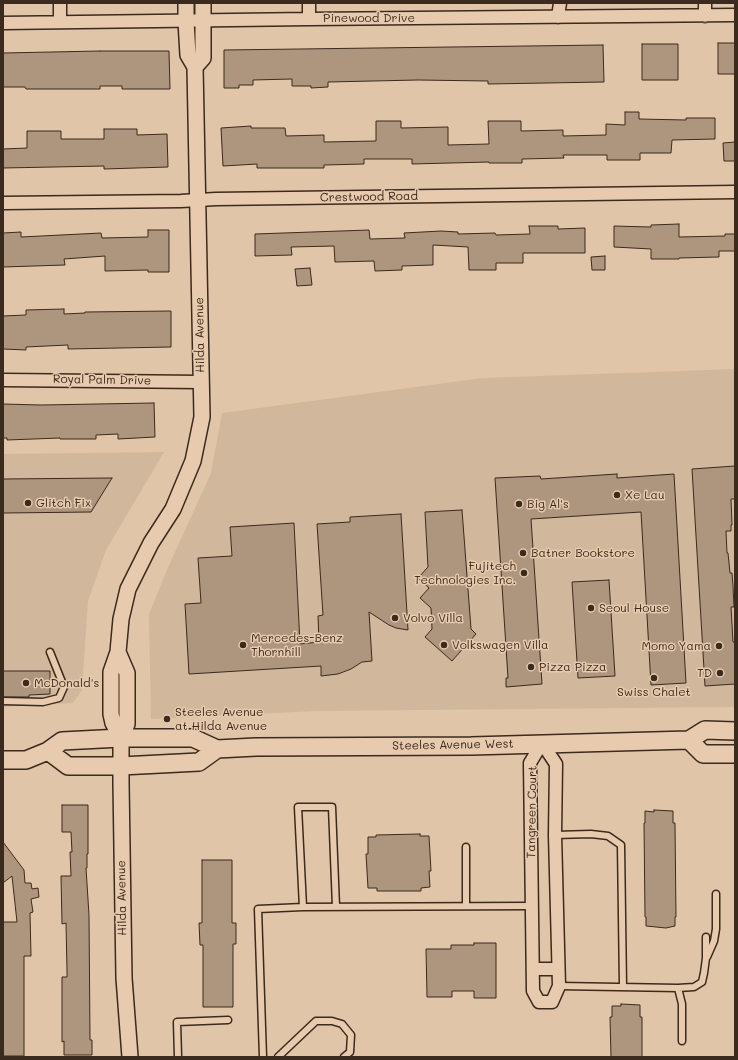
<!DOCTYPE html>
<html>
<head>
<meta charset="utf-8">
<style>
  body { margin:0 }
  #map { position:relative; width:738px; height:1060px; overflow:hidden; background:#e1c5a8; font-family:Mali,sans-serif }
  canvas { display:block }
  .frame { position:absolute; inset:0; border:4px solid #3b2a1e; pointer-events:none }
</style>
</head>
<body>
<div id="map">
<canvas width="738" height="1060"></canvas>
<div class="frame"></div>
</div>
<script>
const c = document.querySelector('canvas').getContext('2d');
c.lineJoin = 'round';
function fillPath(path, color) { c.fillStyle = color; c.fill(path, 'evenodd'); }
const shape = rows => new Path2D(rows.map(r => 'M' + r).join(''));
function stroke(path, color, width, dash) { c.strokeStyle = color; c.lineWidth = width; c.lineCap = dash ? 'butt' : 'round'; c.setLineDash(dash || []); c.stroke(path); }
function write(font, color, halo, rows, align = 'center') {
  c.font = font + ' Mali,sans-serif'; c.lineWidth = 3; c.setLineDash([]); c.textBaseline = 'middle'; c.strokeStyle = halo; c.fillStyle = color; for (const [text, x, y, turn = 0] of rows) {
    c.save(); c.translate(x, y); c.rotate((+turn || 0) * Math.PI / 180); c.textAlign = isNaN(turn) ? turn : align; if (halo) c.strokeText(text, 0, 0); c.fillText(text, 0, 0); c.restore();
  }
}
const built = shape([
  [735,369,735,707,316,711,151,719,149,614,166,572,211,473,222,413,483,378],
  [164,452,106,550,88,601,82,690,73,703,3,707,3,454]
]);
const building = shape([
  [718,43,735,43,735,74,718,74,718,43],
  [642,44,678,44,678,80,642,80,642,44],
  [603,45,604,82,488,84,488,81,418,80,328,82,328,87,311,88,311,86,292,86,292,79,253,80,253,85,239,85,239,88,224,88,224,50,603,45],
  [100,51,169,51,170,89,122,89,122,86,100,86,100,89,26,89,25,87,3,87,3,53,100,51],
  [625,112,639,112,639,119,686,120,686,118,715,118,715,139,672,140,671,153,640,153,640,160,607,160,607,155,563,155,564,158,522,159,522,163,489,163,489,162,412,164,412,159,364,159,364,164,324,165,324,168,257,168,257,164,223,166,221,128,251,126,251,128,285,128,286,136,324,135,324,142,376,141,376,121,401,121,401,128,448,127,448,145,489,144,488,121,521,121,521,131,563,130,563,136,606,135,606,124,625,125,625,112],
  [104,129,137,129,137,135,167,134,168,167,104,169,104,166,3,168,3,149,27,148,27,131,61,131,61,139,104,139,104,129],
  [735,142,735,161,724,161,723,143,735,142],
  [679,224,679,237,725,236,725,234,735,234,735,251,719,251,719,257,679,258,679,259,651,259,651,249,614,247,614,226,651,227,651,225,679,224],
  [529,226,558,226,558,229,585,228,585,253,523,253,523,263,496,263,496,270,469,270,468,247,433,245,433,265,402,266,402,270,375,271,374,261,335,262,334,246,291,247,292,255,255,256,255,234,369,230,370,239,405,238,404,233,441,231,458,232,458,234,495,233,496,235,530,234,529,226],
  [148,230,169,230,169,272,148,272,148,270,105,271,105,256,64,259,65,265,3,267,3,233,21,232,21,237,101,233,102,238,148,237,148,230],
  [605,256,605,270,592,270,591,257,605,256],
  [310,268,312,285,297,286,295,269,310,268],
  [64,309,64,314,85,313,85,312,171,311,171,347,68,349,68,345,26,347,26,350,3,349,3,316,26,315,26,310,64,309],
  [154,403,155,437,118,439,118,434,96,435,96,439,60,439,60,438,7,440,7,438,3,438,3,404,41,405,154,403],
  [735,466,735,499,731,499,732,525,731,525,731,531,726,531,727,553,728,553,730,573,732,573,733,586,734,607,731,607,733,642,735,642,735,684,705,686,692,469,735,466],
  [617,474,617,478,674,474,686,683,651,685,641,512,531,519,542,684,506,687,506,678,508,678,495,478,540,476,541,479,617,474],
  [112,478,91,512,3,513,3,479,112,478],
  [462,510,471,629,476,634,452,661,425,637,432,629,431,608,420,598,429,588,418,578,428,567,425,512,462,510],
  [401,514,408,630,396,628,389,625,369,612,372,661,362,662,351,669,338,674,321,676,321,666,189,674,185,604,201,603,198,558,232,556,230,527,294,523,300,644,319,642,318,616,323,615,317,524,350,522,350,517,401,514],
  [609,580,615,676,578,678,572,582,609,580],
  [3,671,50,671,50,694,29,695,29,697,3,697,3,671],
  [62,805,88,805,88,854,87,854,87,868,86,868,89,915,90,1040,92,1040,92,1055,64,1055,64,1041,62,1042,62,977,67,977,67,971,66,923,62,924,61,876,71,876,70,852,72,852,71,832,62,832,62,805],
  [654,810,673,811,673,823,675,823,676,917,675,917,675,926,666,928,646,926,646,917,645,917,644,823,645,823,645,811,654,812,654,810],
  [420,834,420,836,429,836,431,871,429,871,430,887,421,888,421,891,377,891,377,888,368,888,366,854,368,854,368,837,376,837,376,835,420,834],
  [3,842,24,870,25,883,31,883,32,889,38,888,39,897,31,899,33,912,30,913,31,956,24,956,24,1056,3,1056,3,922,17,922,12,876,3,883,3,842],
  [202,860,232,860,232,923,236,923,236,944,233,944,233,1007,203,1007,203,945,200,945,199,923,202,923,202,860],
  [474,943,496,943,496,998,474,998,474,991,452,991,452,997,427,997,426,949,451,949,451,945,474,945,474,943],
  [621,1004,640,1005,640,1017,642,1017,642,1057,611,1057,610,1017,612,1017,612,1006,621,1006,621,1004]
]);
const service = shape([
  [3,701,43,702,59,698,64,687,50,652],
  [555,835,591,834,608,836,621,845,623,987],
  [466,906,466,847],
  [336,907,332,807,298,807,303,907,532,906],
  [707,957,714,941,716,929,716,894],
  [559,986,678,988,694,987,702,982,704,973,706,958,706,937],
  [678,988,682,1004,682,1041],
  [178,1057,177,1022,228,1020],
  [263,1057,258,909,303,907],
  [278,1057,316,1021,332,1021,342,1024,351,1035,350,1052,344,1057]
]);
const minor = shape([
  [60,3,60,22],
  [309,3,309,19],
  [705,16,705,3],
  [558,17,560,3],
  [3,23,309,19,735,15],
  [3,203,181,201,216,199,735,192],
  [3,380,201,382],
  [542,743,556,764,555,835,559,986,552,1002,539,1002,533,991,530,763,542,743],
  [533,969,558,969]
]);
const tertiary = shape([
  [195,67,203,58,203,3],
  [118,652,127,673,127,724,121,738,121,783,124,978,130,1057],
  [121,738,113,723,111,714,111,672,118,652,121,619,128,589,151,543,173,509,193,461,202,417,195,67,188,55,186,21,186,3]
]);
const secondary = shape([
  [689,740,703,754,735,754],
  [48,751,68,766,121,766,199,762,217,749],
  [3,760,26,760,48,751,62,741,121,738,193,738,217,749,256,747,471,746,689,740,705,730,735,731]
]);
const markers = [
  [617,495,4,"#3b2a1e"],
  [28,503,4,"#3b2a1e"],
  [519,504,4,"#3b2a1e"],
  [523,553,4,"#3b2a1e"],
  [524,573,4,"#3b2a1e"],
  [591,608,4,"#3b2a1e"],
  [395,618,4,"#3b2a1e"],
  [243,645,4,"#3b2a1e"],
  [444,645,4,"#3b2a1e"],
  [719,646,4,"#3b2a1e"],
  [531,667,4,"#3b2a1e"],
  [720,673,4,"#3b2a1e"],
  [654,678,4,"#3b2a1e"],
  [26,683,4,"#3b2a1e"],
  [167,719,4,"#3b2a1e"]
];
const streetNames = [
  ["Pinewood Drive",369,18],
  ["Crestwood Road",369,197,-1],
  ["Hilda Avenue",200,335,-91],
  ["Royal Palm Drive",102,380,1],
  ["Steeles Avenue West",453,745,-1],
  ["Tangreen Court",532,812,-89],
  ["Hilda Avenue",122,898,-91]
];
const poiNames = [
  ["Xe Lau",625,495],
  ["Glitch Fix",36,503],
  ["Big Al's",527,504],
  ["Batner Bookstore",531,553],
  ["Fujitech",516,566,"right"],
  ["Technologies Inc.",516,580,"right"],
  ["Seoul House",599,608],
  ["Volvo Villa",403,618],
  ["Mercedes-Benz",251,638],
  ["Thornhill",251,652],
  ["Volkswagen Villa",452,645],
  ["Momo Yama",711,646,"right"],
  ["Pizza Pizza",539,667],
  ["TD",712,673,"right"],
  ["McDonald's",34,683],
  ["Swiss Chalet",654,692,"center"],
  ["Steeles Avenue",175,712],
  ["at Hilda Avenue",175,726]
];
fillPath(built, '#d1b79b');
fillPath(building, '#ad957e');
stroke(building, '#3b2a1e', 1);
stroke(service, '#3b2a1e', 9);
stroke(minor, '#3b2a1e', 15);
stroke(tertiary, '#3b2a1e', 18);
stroke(secondary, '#3b2a1e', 20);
stroke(service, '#e8cbae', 6);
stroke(minor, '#e8cbae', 12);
stroke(tertiary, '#e8cbae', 15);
stroke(secondary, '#e8cbae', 17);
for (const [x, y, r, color] of markers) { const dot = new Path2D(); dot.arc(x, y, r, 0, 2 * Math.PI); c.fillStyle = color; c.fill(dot); stroke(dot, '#e8cbae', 1.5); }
write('12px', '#3b2a1e', '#e8cbae', streetNames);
write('12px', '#3b2a1e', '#e8cbae', poiNames, 'left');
</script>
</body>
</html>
